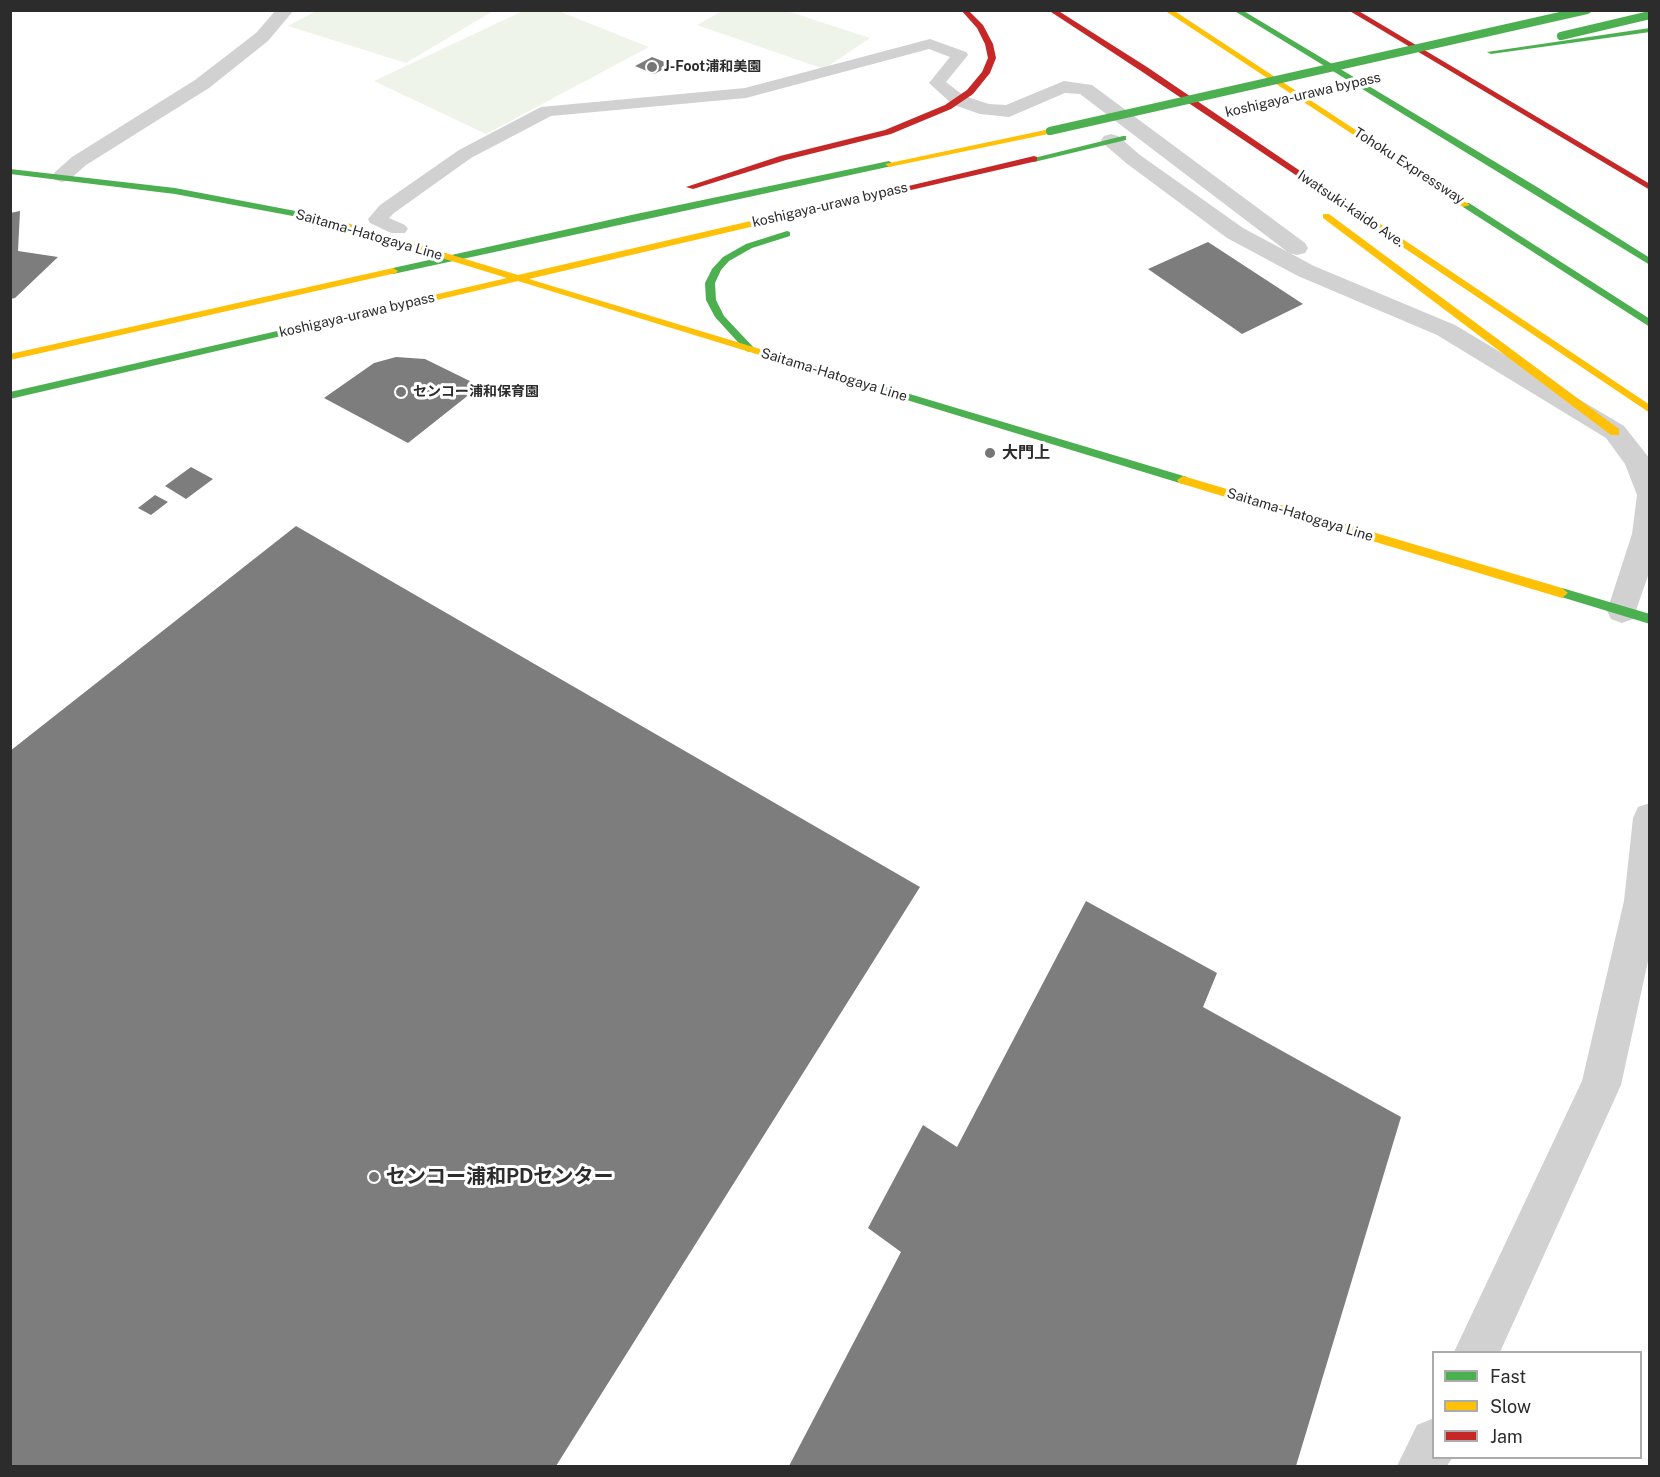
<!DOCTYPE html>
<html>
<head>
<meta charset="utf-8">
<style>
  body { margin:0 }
  #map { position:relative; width:1660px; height:1477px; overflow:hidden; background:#fff; font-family:"Public Sans",sans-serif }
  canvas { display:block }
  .frame { position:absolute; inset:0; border:12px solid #2c2c2c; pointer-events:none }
  .legend { position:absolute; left:1432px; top:1351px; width:210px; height:108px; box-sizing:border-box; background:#fff; border:2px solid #ababab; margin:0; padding:8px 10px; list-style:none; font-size:18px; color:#2c2c2c }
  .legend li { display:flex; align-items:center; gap:12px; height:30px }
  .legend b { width:30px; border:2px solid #ababab }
</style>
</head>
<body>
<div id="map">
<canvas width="1660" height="1477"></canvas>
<div class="frame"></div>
<ul class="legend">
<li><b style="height:8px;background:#4caf50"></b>Fast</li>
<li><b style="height:8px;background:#ffc107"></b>Slow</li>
<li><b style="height:8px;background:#c62828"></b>Jam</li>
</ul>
</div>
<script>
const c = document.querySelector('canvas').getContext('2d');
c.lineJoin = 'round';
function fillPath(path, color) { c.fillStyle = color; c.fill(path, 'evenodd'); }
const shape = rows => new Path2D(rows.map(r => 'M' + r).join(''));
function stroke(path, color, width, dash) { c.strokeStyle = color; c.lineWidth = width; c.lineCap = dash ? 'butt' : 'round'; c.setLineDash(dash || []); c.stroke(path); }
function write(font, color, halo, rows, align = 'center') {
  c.font = font + ' "Public Sans","Noto Sans JP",sans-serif'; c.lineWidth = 6; c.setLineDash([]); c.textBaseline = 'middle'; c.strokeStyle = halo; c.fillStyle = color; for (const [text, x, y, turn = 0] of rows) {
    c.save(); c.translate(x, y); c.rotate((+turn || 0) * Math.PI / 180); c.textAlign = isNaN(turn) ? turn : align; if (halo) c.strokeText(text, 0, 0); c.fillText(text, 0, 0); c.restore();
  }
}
const green = shape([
  [316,11,316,10,493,11,406,63,288,26],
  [523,11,558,11,649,47,486,134,374,81],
  [722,11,787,11,870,38,824,69,697,25]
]);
const building = shape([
  [652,57,672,65,654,74,635,66],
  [20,211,18,251,58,257,15,298,10,299,10,213],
  [1208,242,1303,304,1242,334,1148,269],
  [396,357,425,359,480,386,408,443,324,398,374,363],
  [191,467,213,479,186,499,165,486],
  [155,495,168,502,151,515,138,508],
  [296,526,920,887,556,1466,10,1466,10,751],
  [1086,901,1217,973,1203,1007,1401,1117,1296,1466,789,1466,901,1252,868,1228,923,1125,957,1147]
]);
const lane = shape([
  [930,39,966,52,968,55,946,82,964,96,966,100,964,104,952,104,929,83,950,57,929,49,746,98,551,116,471,158,394,213,389,218,405,225,408,229,405,233,391,233,370,223,368,219,380,205,459,150,541,107,745,88,930,39]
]);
const street = shape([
  [276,10,294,10,268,41,209,88,86,165,69,180,62,182,55,180,52,176,55,172,72,157,195,80,256,33,276,10],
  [1064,81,1092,85,1305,243,1308,248,1305,253,1297,255,1289,253,1080,94,1065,93,1009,117,980,114,951,104,948,100,951,96,958,94,989,104,1006,105,1064,81],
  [1111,134,1118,136,1140,155,1243,228,1314,266,1455,325,1624,426,1650,459,1650,570,1633,619,1622,623,1611,619,1607,611,1632,534,1637,495,1625,464,1606,438,1437,335,1298,276,1227,238,1126,163,1104,144,1101,140,1104,136,1111,134],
  [1650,803,1650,952,1621,1085,1500,1352,1454,1352,1582,1081,1624,901,1633,818,1638,807,1650,803],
  [1434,1418,1434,1458,1452,1458,1447,1466,1397,1466,1417,1425,1434,1418]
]);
const fast = shape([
  [1233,10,1242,10,1537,187,1650,258,1650,265,1233,10],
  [1650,28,1650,32,1491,54,1487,52,1650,28],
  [1123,136,1126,136,1126,140,1034,162,1030,159,1123,136],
  [889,161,893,164,892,166,393,274,388,271,393,268,636,214,889,161],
  [10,169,175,188,327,217,352,226,347,229,325,222,175,194,10,174,10,169],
  [1463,203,1469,203,1650,319,1650,327,1463,207,1463,203],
  [787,231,790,232,790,236,752,248,729,261,721,270,715,283,716,300,724,316,755,349,750,352,746,351,715,317,706,300,705,283,712,269,723,257,746,244,787,231],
  [343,316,348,319,346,321,10,399,10,392,343,316],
  [766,351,1187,477,1189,480,1183,484,762,356,761,354,766,351],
  [1562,588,1650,614,1650,624,1558,596,1556,593,1562,588]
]);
const slow = shape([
  [1164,10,1173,10,1470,205,1463,207,1164,10],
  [1050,129,1054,131,1053,133,889,167,885,164,1050,129],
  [837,201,841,204,840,206,529,279,770,352,770,356,766,357,518,281,343,322,338,319,343,316,507,278,344,228,344,224,347,223,518,275,837,201],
  [1323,214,1329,214,1619,429,1619,435,1611,435,1323,218,1323,214],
  [1364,217,1370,217,1650,405,1650,413,1364,221,1364,217],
  [393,268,398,271,396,273,10,360,10,354,393,268],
  [1183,476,1562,588,1568,593,1562,598,1179,483,1177,480,1183,476]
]);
const jam = shape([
  [961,10,968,10,983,25,993,44,996,58,990,73,973,94,951,109,891,134,786,160,693,189,686,187,780,156,885,130,945,105,967,90,982,72,988,58,985,44,977,28,961,10],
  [1048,10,1057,10,1147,67,1371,219,1364,221,1141,71,1048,10],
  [1348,10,1357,10,1650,184,1650,190,1348,10],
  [1034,156,1037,157,1037,161,837,207,833,204,1034,156]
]);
const fastBridge = shape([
  [1561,36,1650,15],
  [1050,131,1587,10]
]);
const markers = [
  [652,67,6,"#767676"],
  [401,392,6,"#767676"],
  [990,453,6,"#767676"],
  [374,1177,6,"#767676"]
];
const farPoinames = [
  ["J-Foot浦和美園",664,67],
  ["センコー浦和保育園",413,392]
];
const farStreetnames = [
  ["koshigaya-urawa bypass",1303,95,-13],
  ["Tohoku Expressway",1409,166,33],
  ["koshigaya-urawa bypass",830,205,-13],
  ["Iwatsuki-kaido Ave.",1351,209,34],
  ["Saitama-Hatogaya Line",369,235,16],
  ["koshigaya-urawa bypass",357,315,-13],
  ["Saitama-Hatogaya Line",834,375,17],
  ["Saitama-Hatogaya Line",1300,515,17]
];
const poiNames = [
  ["大門上",1002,453]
];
const nearPoinames = [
  ["センコー浦和PDセンター",386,1177]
];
fillPath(green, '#eef4ea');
fillPath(building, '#7d7d7d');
fillPath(lane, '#d1d1d1');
fillPath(street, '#d1d1d1');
fillPath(fast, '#4caf50');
fillPath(slow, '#ffc107');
fillPath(jam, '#c62828');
stroke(fastBridge, '#4caf50', 8);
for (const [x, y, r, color] of markers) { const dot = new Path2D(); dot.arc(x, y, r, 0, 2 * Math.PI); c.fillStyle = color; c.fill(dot); stroke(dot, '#fff', 2); }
write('bold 14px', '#2c2c2c', '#fff', farPoinames, 'left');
write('14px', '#2c2c2c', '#fff', farStreetnames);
write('bold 16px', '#2c2c2c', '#fff', poiNames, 'left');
write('bold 20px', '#2c2c2c', '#fff', nearPoinames, 'left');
</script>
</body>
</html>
